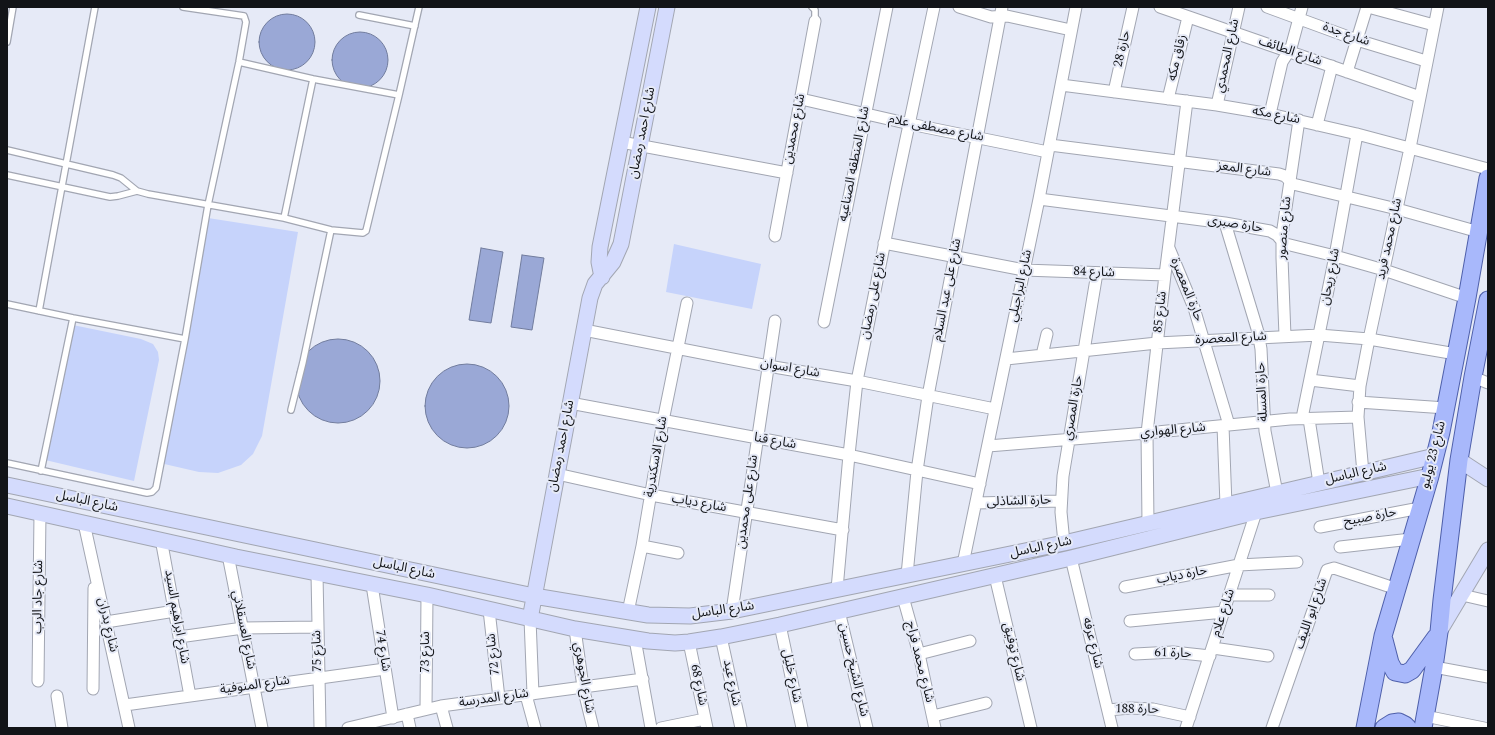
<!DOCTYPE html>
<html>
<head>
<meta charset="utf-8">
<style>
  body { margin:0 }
  #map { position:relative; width:1495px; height:735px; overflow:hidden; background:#e6eaf7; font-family:Spectral,serif }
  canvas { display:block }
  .frame { position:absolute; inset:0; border:8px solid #121418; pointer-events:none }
</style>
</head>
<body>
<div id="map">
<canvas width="1495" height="735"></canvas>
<div class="frame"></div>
</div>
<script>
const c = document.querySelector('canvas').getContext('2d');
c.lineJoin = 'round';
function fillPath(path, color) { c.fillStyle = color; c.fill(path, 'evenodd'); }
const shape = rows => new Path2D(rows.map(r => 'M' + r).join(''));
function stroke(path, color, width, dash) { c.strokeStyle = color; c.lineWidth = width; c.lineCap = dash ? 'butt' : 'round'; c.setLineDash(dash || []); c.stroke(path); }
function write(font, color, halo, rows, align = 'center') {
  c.font = font + ' Spectral,"Noto Sans Arabic",serif'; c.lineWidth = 4; c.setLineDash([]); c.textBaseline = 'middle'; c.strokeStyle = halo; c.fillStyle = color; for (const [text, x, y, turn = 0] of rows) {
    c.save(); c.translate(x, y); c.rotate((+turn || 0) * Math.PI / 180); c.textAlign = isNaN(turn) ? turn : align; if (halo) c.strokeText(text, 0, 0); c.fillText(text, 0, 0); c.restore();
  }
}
const green = shape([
  [208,218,298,232,262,436,253,454,241,465,218,473,199,472,160,463,202,223],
  [674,244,761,264,752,309,666,292],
  [68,324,141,339,153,344,158,352,159,360,134,481,41,459]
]);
const water = shape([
  '259 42a28 28 0 1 1 56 0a28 28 0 1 1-56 0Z',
  '332 60a28 28 0 1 1 56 0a28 28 0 1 1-56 0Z',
  [481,248,503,252,491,323,469,320,481,248],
  [522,255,544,258,532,330,511,327,522,255],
  '296 381a42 42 0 1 1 84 0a42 42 0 1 1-84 0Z',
  '425 406a42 42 0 1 1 84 0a42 42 0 1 1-84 0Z'
]);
const lane = shape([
  [812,7,815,10,815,21],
  [359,15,415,26],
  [7,42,13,7],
  [239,62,313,79,399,95],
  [7,150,113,175,121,178,137,191,148,194,284,218,331,230,363,233,366,231,399,95,419,7],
  [7,175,110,197,118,196,137,191],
  [284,218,313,79],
  [7,304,73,318,185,339],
  [39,311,95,7],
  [291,410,303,362,331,230],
  [7,463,147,493,152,492,156,488,185,339,208,205,239,62,246,22,244,16,183,7],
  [41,471,73,318]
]);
const street = shape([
  [959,7,991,17,1007,16,1071,30],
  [1160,7,1420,97],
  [1267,7,1357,40,1426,61],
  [1368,7,1434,25],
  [1347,72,1367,7],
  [1061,85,1217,105,1270,114,1357,134,1488,169],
  [1114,92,1133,7],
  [801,99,910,124,1048,152],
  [1168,99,1188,17],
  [1217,105,1239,7],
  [1270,114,1282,62,1291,48,1302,7],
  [1317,125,1332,66],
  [621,142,787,173],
  [1050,145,1279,174,1285,176,1293,184,1397,209,1479,232],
  [1039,199,1225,223,1270,231,1277,235,1282,241,1286,244,1335,256,1384,270,1467,298],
  [1225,223,1258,332,1261,349,1265,431,1277,493],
  [775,236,815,21],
  [884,243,1024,270,1165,275],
  [1169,248,1194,308,1229,425],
  [824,322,887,7],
  [584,330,768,366,857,381,995,409],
  [1285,336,1282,258,1282,235,1299,120],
  [1042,355,1047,334],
  [1006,359,1157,343,1319,335,1369,339,1456,354],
  [1473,377,1488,383],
  [1310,380,1360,386],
  [1358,402,1446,408],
  [570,403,849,455,980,484],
  [1302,418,1335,256,1357,134],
  [1309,419,1319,483],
  [1223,426,1226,505],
  [988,446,1147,433,1290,419,1358,417],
  [1363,473,1358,417,1360,386,1369,339,1410,148,1438,7],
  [557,474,651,495,843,530],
  [976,503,1061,501],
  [84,523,129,728],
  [1148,524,1147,433,1165,275,1187,101],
  [1320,527,1420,508],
  [161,539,190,696],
  [1064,543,1061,512,1063,476,1097,273],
  [642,546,678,553],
  [1340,547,1411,539],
  [228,555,262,728],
  [1071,558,1112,728],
  [963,564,1039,199,1076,7],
  [317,574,320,728],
  [907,575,917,471,928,396,1002,7],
  [995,576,1031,728],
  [372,585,393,718],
  [1125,587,1239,565,1297,562],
  [837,589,849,455,857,381,896,186,934,7],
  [1229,595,1269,595],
  [1462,595,1488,601],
  [903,597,919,654,935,728],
  [489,610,499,698],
  [732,611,775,321],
  [839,611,867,728],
  [628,612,642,546,663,421,687,303],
  [530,619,533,694],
  [1130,621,1224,612],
  [106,622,175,611],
  [780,625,802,728],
  [575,629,583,687,593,728],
  [179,637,243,628,318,627],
  [721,637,741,728],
  [635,639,651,728],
  [689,642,707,728],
  [1213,648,1268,656],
  [919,654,970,641],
  [1135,654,1173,652,1210,656],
  [1434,667,1488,677],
  [38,681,40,513],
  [93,689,94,588],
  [526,695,535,728],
  [57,696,62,728],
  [125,705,385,669],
  [441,706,447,728],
  [426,709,427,595],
  [1108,710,1130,708,1153,709,1190,717],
  [407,714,410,728],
  [933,716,986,703],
  [1425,716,1484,728],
  [348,728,441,706,643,679],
  [661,728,705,719],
  [1186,728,1258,506],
  [1272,728,1327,570,1334,568,1397,589]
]);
const secondary = shape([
  [602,277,599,262,600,247,648,7],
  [1459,460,1488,479],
  [7,485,534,596,648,615,690,616,732,611,1064,543,1435,456],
  [7,506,236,557,427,595,575,629,648,641,675,643,689,642,721,637,780,625,1071,558,1256,512,1430,476],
  [530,619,590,298,595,284,613,262,621,244,667,7],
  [1439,632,1488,550]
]);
const primary = shape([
  [1384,640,1390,663,1395,672,1405,674,1412,670,1436,637],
  [1365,728,1383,636,1430,476,1441,432,1467,298,1488,178],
  [1384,728,1392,723,1399,722,1405,725,1408,728],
  [1423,728,1434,667,1439,632,1442,600,1459,460,1473,377,1488,300]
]);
const streetNames = [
  ["شارع جدة",1346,35,19],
  ["حارة 28",1123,49,-77],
  ["شارع الطائف",1290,52,19],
  ["شارع المحمدي",1228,56,-78],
  ["زقاق مكه",1178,58,-77],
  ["شارع مكه",1276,116,11],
  ["شارع محمدين",795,129,-79],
  ["شارع مصطفى علام",936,129,11],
  ["شارع احمد رمضان",643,133,-79],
  ["شارع المنطقه الصناعيه",855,164,-79],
  ["شارع المعز",1244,170,7],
  ["حارة صبرى",1235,225,9],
  ["شارع منصور",1285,228,-85],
  ["شارع محمد فريد",1390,239,-78],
  ["شارع 84",1094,273,2],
  ["شارع ريحان",1331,277,-79],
  ["شارع البراجيلي",1021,286,-78],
  ["شارع على عبد السلام",948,290,-79],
  ["حارة المعصرة",1186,290,68],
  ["شارع على رمضان",874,296,-79],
  ["شارع 85",1161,312,-84],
  ["شارع المعصرة",1231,339,-3],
  ["شارع اسوان",790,369,10],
  ["حارة المسلة",1263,392,-93],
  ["حارة المصري",1074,408,-80],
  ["شارع الهواري",1173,431,-5],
  ["شارع قنا",775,442,10],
  ["شارع احمد رمضان",562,446,-79],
  ["شارع 23 يوليو",1434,455,-76],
  ["شارع الاسكندرية",657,457,-80],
  ["شارع الباسل",1356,474,-13],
  ["شارع الباسل",87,502,12],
  ["شارع على محمدين",748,502,-82],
  ["حارة الشاذلى",1019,502,-2],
  ["شارع دياب",699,504,10],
  ["حارة صبيح",1370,518,-11],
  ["شارع الباسل",1041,548,-12],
  ["شارع الباسل",404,569,12],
  ["حارة دياب",1182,576,-11],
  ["شارع جاد الرب",39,597,-89],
  ["شارع الباسل",723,611,-8],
  ["شارع علام",1224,613,-72],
  ["شارع ابو الليف",1312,614,-71],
  ["شارع ابراهيم السيد",176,617,80],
  ["شارع بدران",107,625,77],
  ["شارع العسقلاني",243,630,79],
  ["شارع عرفه",1092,643,76],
  ["شارع 75",318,651,-91],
  ["شارع 74",382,651,81],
  ["شارع 73",426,652,-90],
  ["شارع توفيق",1013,652,77],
  ["شارع 72",494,654,-96],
  ["حارة 61",1173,654,2],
  ["شارع محمد فراج",919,662,76],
  ["شارع الشيخ حسين",853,670,77],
  ["شارع خليل",791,676,78],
  ["شارع الجوهري",583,678,80],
  ["شارع عيد",731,683,78],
  ["شارع 68",698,685,78],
  ["شارع المنوفية",255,686,-8],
  ["شارع المدرسة",494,699,-8],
  ["حارة 188",1137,710,1]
];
fillPath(green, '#c6d3fb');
fillPath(water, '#9aa8d6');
stroke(water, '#717c9d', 1);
stroke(lane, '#a2a6b2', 8);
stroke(street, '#a2a6b2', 13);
stroke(secondary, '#a2a6b2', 17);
stroke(primary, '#4e5faa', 19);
stroke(lane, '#fff', 5.5);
stroke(street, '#fff', 11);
stroke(secondary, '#d4dbfd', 15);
stroke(primary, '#a8b8fb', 17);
write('13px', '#121418', '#e6eaf7', streetNames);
</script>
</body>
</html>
